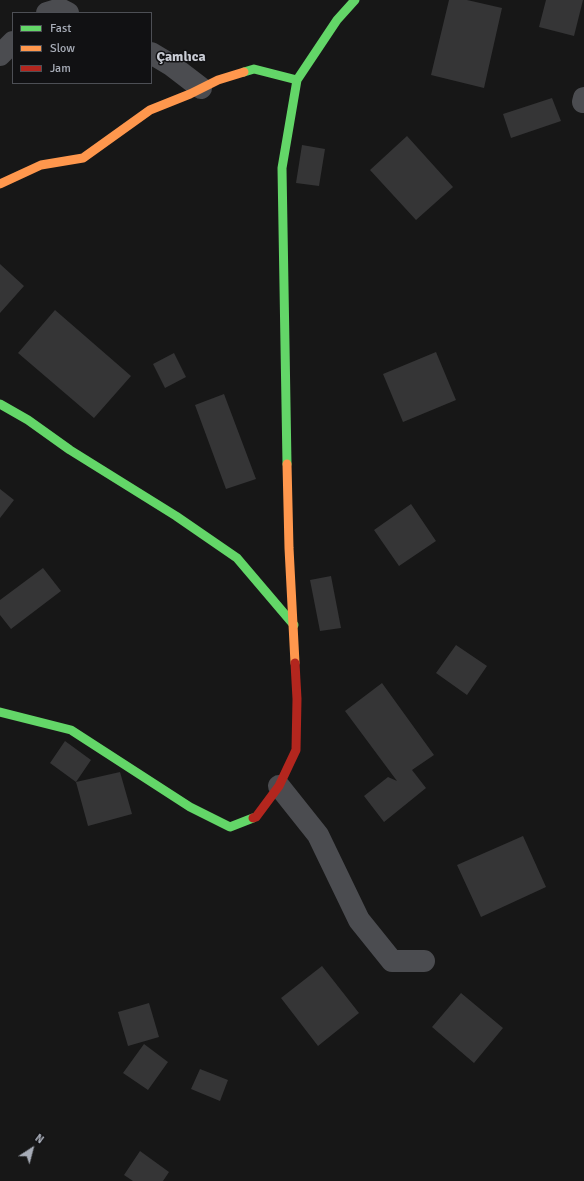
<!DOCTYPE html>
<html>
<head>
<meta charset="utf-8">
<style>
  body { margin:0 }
  #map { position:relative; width:584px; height:1181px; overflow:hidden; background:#171717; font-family:Signika,sans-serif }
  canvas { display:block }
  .legend { position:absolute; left:12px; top:12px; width:140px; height:72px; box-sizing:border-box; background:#111113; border:1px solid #4d4f55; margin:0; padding:5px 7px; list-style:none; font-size:12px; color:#a8adb8 }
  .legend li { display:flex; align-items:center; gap:8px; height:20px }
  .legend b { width:20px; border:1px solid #4d4f55 }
  .north { position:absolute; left:12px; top:1129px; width:40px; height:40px; -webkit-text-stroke:3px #111113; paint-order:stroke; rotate:36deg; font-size:11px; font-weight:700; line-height:16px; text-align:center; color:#a8adb8 }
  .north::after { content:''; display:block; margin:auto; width:14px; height:18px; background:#a8adb8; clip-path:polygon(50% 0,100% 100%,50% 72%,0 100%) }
</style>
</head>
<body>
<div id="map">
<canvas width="584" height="1181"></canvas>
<ul class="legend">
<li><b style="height:5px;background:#63d668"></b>Fast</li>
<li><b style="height:5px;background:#ff974d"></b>Slow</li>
<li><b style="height:5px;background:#b3261e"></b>Jam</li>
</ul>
<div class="north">N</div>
</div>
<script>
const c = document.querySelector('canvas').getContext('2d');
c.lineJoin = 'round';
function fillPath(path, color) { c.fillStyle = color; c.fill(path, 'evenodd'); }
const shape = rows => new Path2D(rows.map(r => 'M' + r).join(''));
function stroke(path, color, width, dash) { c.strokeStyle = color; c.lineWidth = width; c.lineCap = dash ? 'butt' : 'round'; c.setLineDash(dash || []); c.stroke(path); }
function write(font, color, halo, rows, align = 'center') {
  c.font = font + ' Signika,sans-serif'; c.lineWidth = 3; c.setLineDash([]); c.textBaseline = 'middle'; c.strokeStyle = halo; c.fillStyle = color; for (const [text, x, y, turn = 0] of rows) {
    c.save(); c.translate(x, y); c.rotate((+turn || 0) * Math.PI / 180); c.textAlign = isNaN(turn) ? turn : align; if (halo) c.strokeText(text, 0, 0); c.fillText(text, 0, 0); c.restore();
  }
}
const building = shape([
  [449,0,467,0,502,8,484,88,431,75],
  [546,0,583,0,574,36,539,27],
  [552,98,561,121,511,138,503,114],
  [407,136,453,187,416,220,370,170],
  [302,145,325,149,319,186,296,183],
  [0,264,24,286,0,313],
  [55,310,131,376,94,418,18,353],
  [436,352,456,400,403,422,383,374],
  [174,353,186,377,165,388,153,364],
  [224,394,256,479,226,489,195,405],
  [0,489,14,500,0,518],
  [411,504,436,541,399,566,374,530],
  [43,568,61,591,11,629,0,615,0,600],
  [331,576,341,628,320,631,310,580],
  [456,645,487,666,467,695,436,673],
  [382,683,434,755,412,770,426,788,384,822,364,796,388,777,397,781,345,711],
  [65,741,91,760,76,782,120,772,132,814,88,826,76,782,50,763],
  [523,836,546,887,481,917,457,865],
  [322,966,359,1013,318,1046,281,998],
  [461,993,503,1028,474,1063,432,1027],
  [149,1003,159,1037,128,1046,118,1012],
  [144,1044,168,1062,148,1090,123,1073],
  [200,1069,228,1080,220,1101,191,1089],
  [140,1151,169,1172,163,1181,133,1181,124,1175]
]);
const street = shape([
  [47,13,60,9,68,13],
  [151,53,171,65,201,88],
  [0,55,13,42],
  [583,102,584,98],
  [279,786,318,835,359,920,392,961,424,961]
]);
const fast = shape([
  [244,72,254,69,297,80],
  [0,404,28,420,70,450,176,516,237,558,294,625],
  [287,464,282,168,297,80,337,20,355,0],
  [0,712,71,730,190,807,230,827,253,818]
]);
const slow = shape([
  [0,184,41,165,83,158,150,110,190,94,218,80,244,72],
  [287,464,289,548,295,663]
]);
const jam = shape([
  [253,818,256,817,279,786,296,750,297,699,295,663]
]);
const quarterNames = [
  ["Çamlıca",181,57]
];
fillPath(building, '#353536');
stroke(street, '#4b4c50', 22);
stroke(fast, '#63d668', 9);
stroke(slow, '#ff974d', 9);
stroke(jam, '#b3261e', 9);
write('bold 14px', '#c9ccd4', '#111113', quarterNames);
</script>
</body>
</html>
